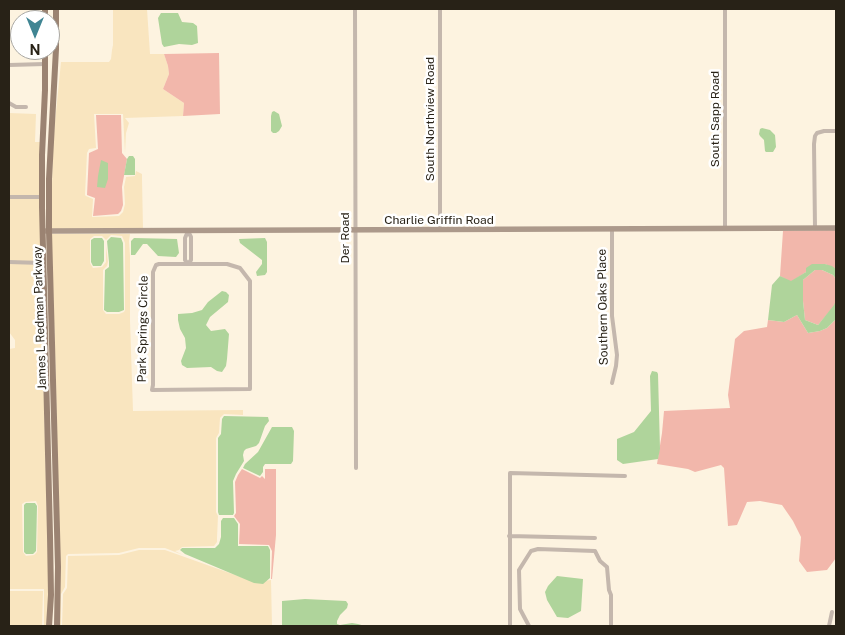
<!DOCTYPE html>
<html>
<head>
<meta charset="utf-8">
<style>
  body { margin:0 }
  #map { position:relative; width:845px; height:635px; overflow:hidden; background:#fdf3e0; font-family:"Public Sans",sans-serif }
  canvas { display:block }
  .frame { position:absolute; inset:0; border:10px solid #282217; pointer-events:none }
  .north { position:absolute; left:10px; top:10px; width:50px; height:50px; box-sizing:border-box; background:#fff; border:1px solid #a9a7a2; border-radius:50%; rotate:180deg; font-size:14px; font-weight:700; line-height:20px; text-align:center; color:#282217 }
  .north::after { content:''; display:block; margin:auto; width:18px; height:22px; background:#408593; clip-path:polygon(50% 0,100% 100%,50% 72%,0 100%) }
</style>
</head>
<body>
<div id="map">
<canvas width="845" height="635"></canvas>
<div class="frame"></div>
<div class="north">N</div>
</div>
<script>
const c = document.querySelector('canvas').getContext('2d');
c.lineJoin = 'round';
function fillPath(path, color) { c.fillStyle = color; c.fill(path, 'evenodd'); }
const shape = rows => new Path2D(rows.map(r => 'M' + r).join(''));
function stroke(path, color, width, dash) { c.strokeStyle = color; c.lineWidth = width; c.lineCap = dash ? 'butt' : 'round'; c.setLineDash(dash || []); c.stroke(path); }
function write(font, color, halo, rows, align = 'center') {
  c.font = font + ' "Public Sans",sans-serif'; c.lineWidth = 5; c.setLineDash([]); c.textBaseline = 'middle'; c.strokeStyle = halo; c.fillStyle = color; for (const [text, x, y, turn = 0] of rows) {
    c.save(); c.translate(x, y); c.rotate((+turn || 0) * Math.PI / 180); c.textAlign = isNaN(turn) ? turn : align; if (halo) c.strokeText(text, 0, 0); c.fillText(text, 0, 0); c.restore();
  }
}
const built = shape([
  [113,9,147,9,150,54,164,54,168,66,169,74,163,89,184,103,183,116,125,118,129,123,126,133,125,153,123,114,94,114,96,148,89,149,87,153,85,195,86,196,93,199,92,217,119,216,123,212,125,204,124,187,126,177,135,176,136,171,142,174,142,179,143,229,51,229,53,142,61,62,109,62,111,59,112,50,113,45],
  [9,113,36,114,35,142,40,142,42,325,49,595,47,626,44,626,44,589,9,589,9,349,15,348,15,340,9,332],
  [36,501,38,506,37,552,34,555,26,556,23,552,22,504,25,502],
  [51,234,130,234,129,241,130,256,130,321,133,411,243,410,243,415,224,414,220,418,219,433,216,438,216,512,218,516,217,538,217,542,214,546,182,547,179,550,175,551,183,555,165,548,139,548,119,553,68,554,66,556,65,587,61,594,61,626,59,626,56,380],
  [111,235,122,236,125,243,125,310,124,312,119,314,106,314,103,310,103,270,107,266,108,262,106,246,106,262,102,267,93,268,90,263,90,239,94,236,102,236,106,240],
  [139,550,165,550,255,582,271,580,272,626,62,626,63,594,67,588,68,556,119,555],
  [9,591,43,591,42,626,9,626]
]);
const green = shape([
  [219,53,220,114,183,116,184,103,163,89,169,74,168,66,164,54],
  [96,115,121,115,122,153,127,159,122,187,123,205,121,211,118,214,93,216,95,198,87,195,89,153,98,149],
  [836,230,836,269,825,264,806,272,791,282,780,276,783,231],
  [815,270,822,270,833,275,836,279,836,300,835,305,818,325,805,320,803,301,803,280],
  [797,315,808,333,820,331,827,328,836,319,836,558,827,570,807,572,799,561,801,537,793,521,782,505,760,501,747,502,737,525,728,526,724,468,721,465,695,472,688,469,657,464,662,433,664,411,730,408,728,395,735,339,744,331,767,327,768,320,784,322],
  [242,469,260,478,262,476,265,479,265,469,276,469,276,535,272,579,271,579,272,551,269,545,239,544,240,524,234,516,236,513,235,482,238,475]
]);
const water = shape([
  [161,13,178,13,182,22,193,23,197,26,198,43,192,45,179,44,164,47,162,44,158,18],
  [274,111,279,114,282,126,279,131,276,133,273,133,271,131,271,116,272,112],
  [762,128,770,130,775,135,776,147,773,152,766,152,765,151,764,140,760,136,759,134,760,129],
  [129,156,133,156,135,159,135,175,124,175,127,159],
  [101,160,108,163,108,179,105,188,97,187,98,176],
  [111,237,121,238,123,243,124,310,119,312,107,312,104,310,105,270,109,267,109,262,107,241],
  [94,238,102,238,104,241,104,261,101,266,93,266,91,262,91,240],
  [134,238,177,239,179,253,176,257,158,256,147,244,143,244,135,255,131,255,131,241],
  [265,238,267,242,267,272,265,275,257,276,256,272,262,264,262,260,240,243,239,239],
  [812,264,825,264,832,266,836,269,836,279,833,275,822,270,815,270,803,280,803,301,805,320,818,325,834,305,836,300,836,319,827,328,820,331,808,333,797,315,784,322,768,320,772,285,780,276,791,281,806,272,806,268],
  [222,291,226,292,229,295,228,302,210,317,206,325,211,331,225,329,229,334,227,359,226,366,222,372,217,371,211,367,187,368,182,365,181,361,186,348,185,338,180,329,178,320,178,314,192,313,202,310,208,302],
  [652,371,657,372,658,374,660,449,658,459,623,464,617,460,617,439,634,432,651,411,650,376],
  [224,416,268,417,269,421,265,426,259,443,256,446,246,449,244,451,243,455,244,461,236,474,233,481,234,513,233,515,219,515,218,512,218,438,221,434,222,419],
  [272,427,292,427,294,431,293,461,291,464,265,464,263,467,263,472,260,476,243,468,245,464,258,452],
  [26,503,35,503,37,506,36,551,33,554,26,554,24,552,24,505],
  [223,518,234,518,238,524,238,546,268,546,270,550,270,578,263,584,254,583,185,554,180,550,182,548,215,548,219,544,221,537,221,521],
  [557,576,583,579,581,611,568,618,557,617,547,600,545,592,548,586],
  [305,599,346,601,348,604,347,608,340,615,337,621,337,624,340,625,352,623,358,624,365,626,282,626,282,601]
]);
const street = shape([
  [355,9,356,468],
  [440,9,440,230],
  [9,65,45,64],
  [9,103,16,107,26,107],
  [9,197,42,197],
  [815,228,814,144,815,136,817,133,824,131,836,131],
  [612,229,612,316,617,355,616,366,612,383],
  [725,229,725,9],
  [188,231,185,238,185,260,188,264],
  [188,231,191,237,191,260,188,264],
  [9,262,42,263],
  [159,264,227,264,240,268,250,281,250,389,152,390,153,385,153,272,156,265,159,264],
  [509,536,595,538],
  [510,626,510,473,625,476],
  [529,626,520,609,519,570,531,551,538,549,595,551,600,561,607,567,609,590,611,595,611,626],
  [829,626,832,612]
]);
const secondary = shape([
  [46,231,836,228]
]);
const primary = shape([
  [45,9,45,20],
  [56,9,56,49,49,179,49,231,58,567,57,626],
  [45,50,45,90,42,155,42,207,50,536,51,595,49,626]
]);
const streetNames = [
  ["South Northview Road",430,119,-90],
  ["South Sapp Road",715,119,-90],
  ["Charlie Griffin Road",439,220],
  ["Der Road",345,238,-90],
  ["Southern Oaks Place",603,307,-91],
  ["James L Redman Parkway",40,318,-92],
  ["Park Springs Circle",143,329,-89]
];
fillPath(built, '#f9e5bf');
fillPath(green, '#f2b7ab');
fillPath(water, '#afd49b');
stroke(street, '#c4b7ad', 4);
stroke(secondary, '#ac998b', 5.5);
stroke(primary, '#9b8372', 6);
write('12px', '#282217', '#fff', streetNames);
</script>
</body>
</html>
